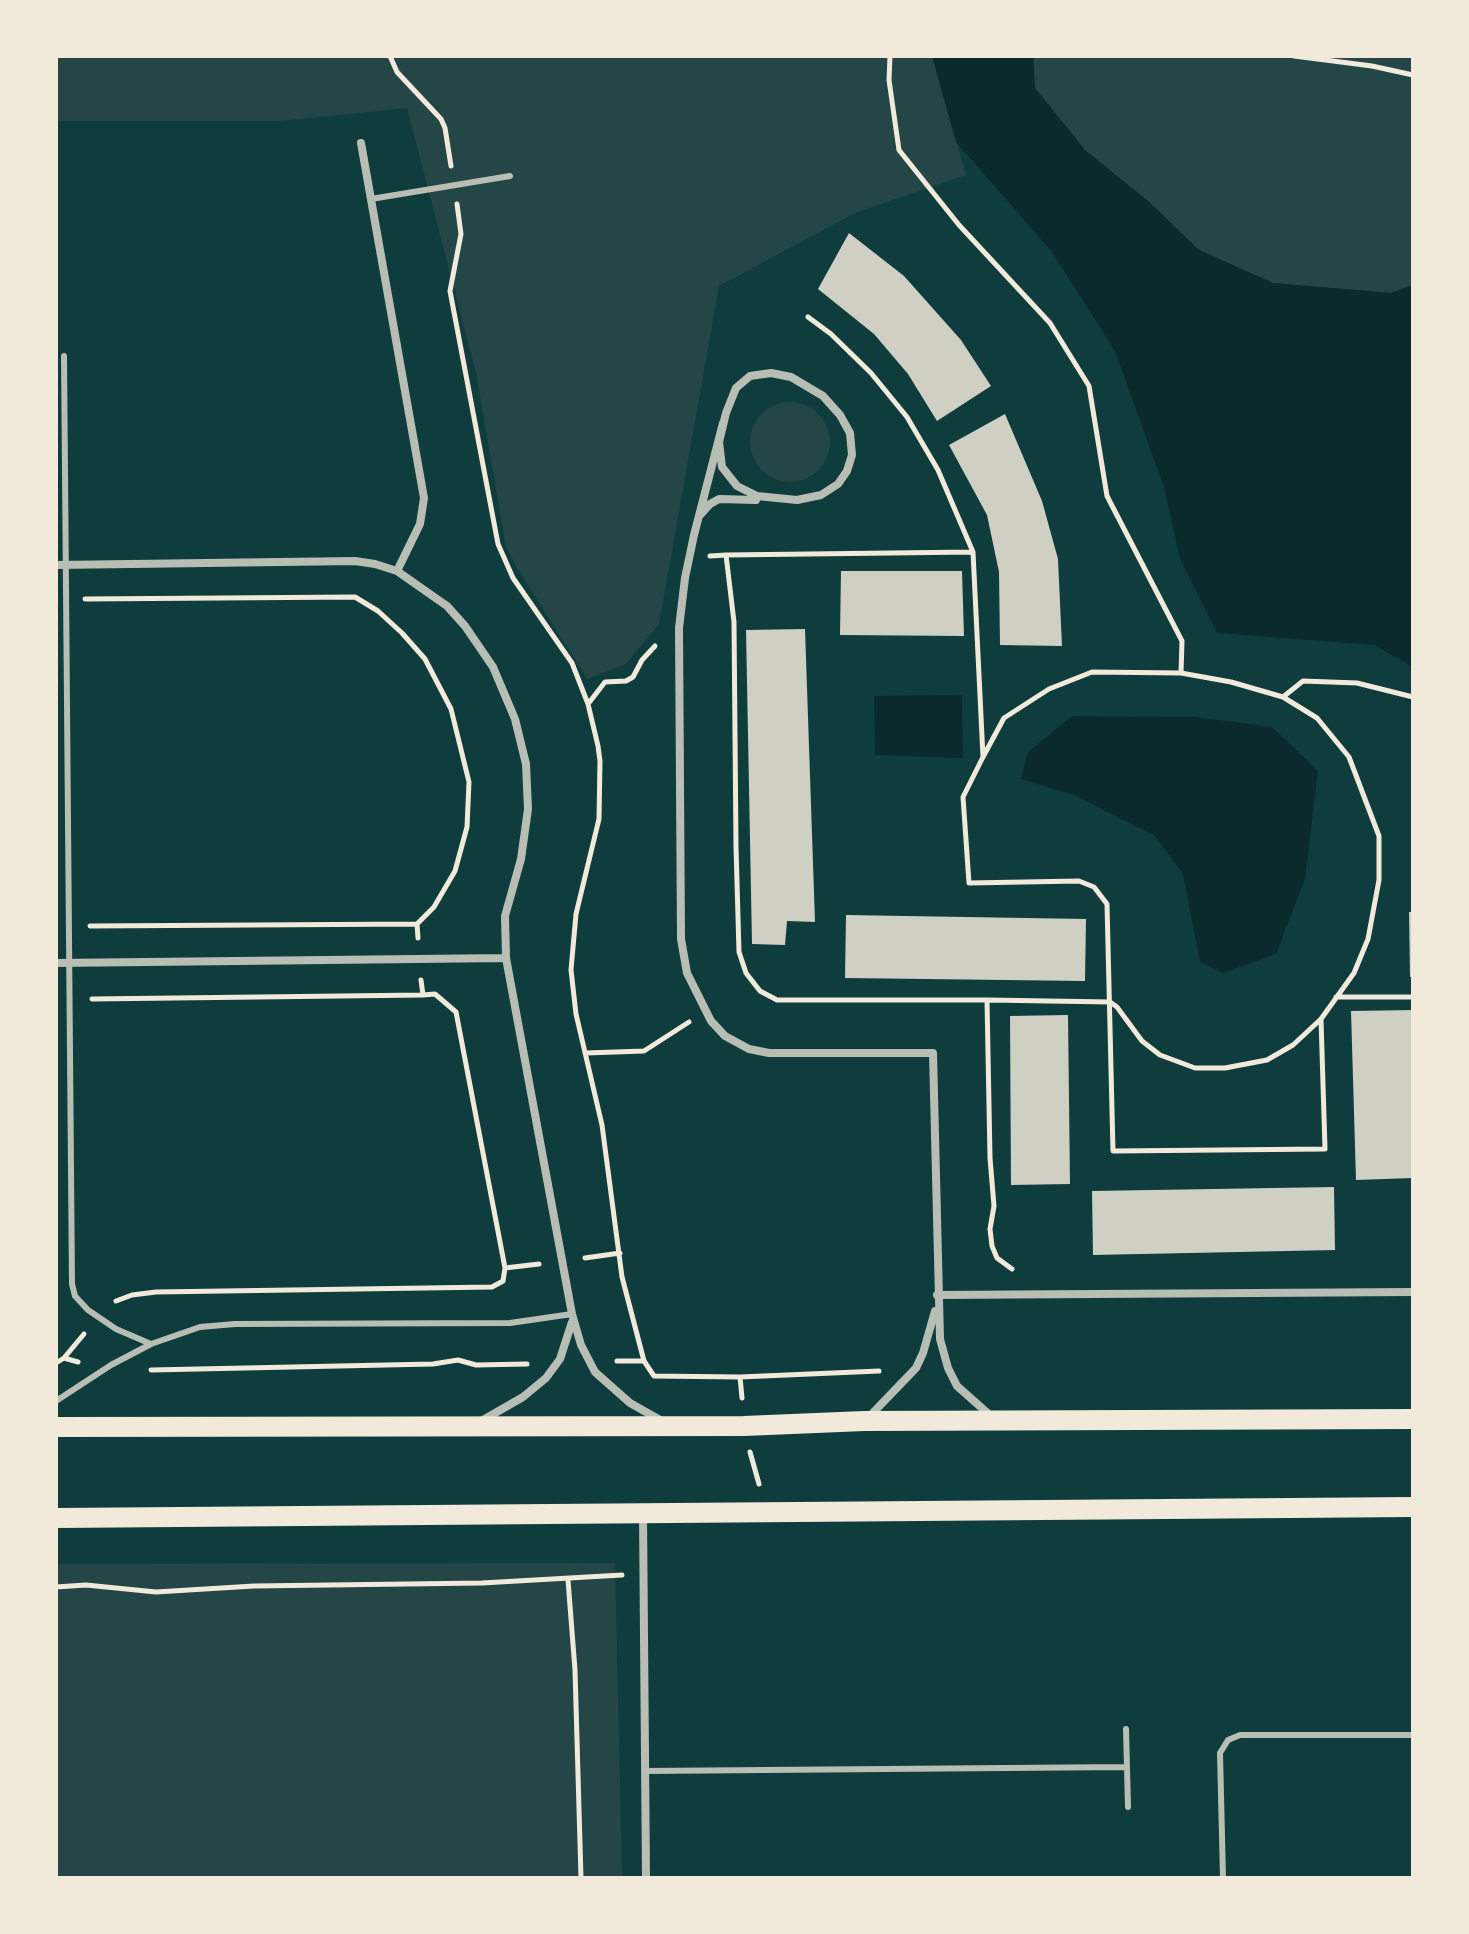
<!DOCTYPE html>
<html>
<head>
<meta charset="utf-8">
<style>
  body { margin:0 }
  #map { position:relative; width:1469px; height:1934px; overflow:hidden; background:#0f3d3e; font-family:Spectral,serif }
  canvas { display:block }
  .frame { position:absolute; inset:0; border:58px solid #f1e9da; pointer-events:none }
</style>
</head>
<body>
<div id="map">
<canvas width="1469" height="1934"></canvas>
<div class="frame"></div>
</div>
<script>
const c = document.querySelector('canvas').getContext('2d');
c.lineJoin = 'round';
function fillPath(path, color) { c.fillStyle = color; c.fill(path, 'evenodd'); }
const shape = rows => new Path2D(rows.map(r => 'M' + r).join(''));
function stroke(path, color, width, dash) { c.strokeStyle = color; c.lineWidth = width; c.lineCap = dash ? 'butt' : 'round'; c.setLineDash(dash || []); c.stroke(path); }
const green = shape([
  [56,56,932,56,966,175,855,213,719,286,659,624,626,664,587,679,516,566,506,547,476,373,407,108,281,121,56,121],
  [1033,56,1413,56,1413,285,1391,293,1273,283,1199,250,1148,201,1085,150,1035,88],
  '750 442a40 40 0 1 1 80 0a40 40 0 1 1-80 0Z',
  [615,1563,622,1878,56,1878,56,1564]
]);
const water = shape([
  [932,56,1033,56,1035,88,1085,150,1148,201,1199,250,1273,283,1391,293,1413,285,1413,667,1374,645,1217,633,1180,559,1164,487,1115,351,1052,252,956,142],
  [962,695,963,758,875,755,874,696],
  [1072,716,1195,717,1272,727,1318,771,1305,879,1276,954,1223,973,1200,962,1183,874,1155,836,1074,795,1021,779,1028,752]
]);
const building = shape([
  [849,233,904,276,961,340,991,386,937,421,908,374,874,334,818,289],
  [1005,414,1042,501,1058,559,1062,646,1000,645,999,572,987,515,949,445],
  [841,571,962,571,964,636,840,635],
  [805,629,815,922,787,921,785,945,752,944,746,630],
  [1409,912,1413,912,1413,977,1410,977],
  [846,915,1086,919,1085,981,845,978],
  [1413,1010,1413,1178,1356,1180,1351,1011],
  [1068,1015,1070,1184,1011,1185,1010,1016],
  [1334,1187,1335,1250,1093,1255,1092,1191]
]);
const path = shape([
  [390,56,397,72,441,119,445,128,451,166],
  [890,56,889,80,899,150,959,225,1050,323,1089,386,1107,496,1182,641,1181,673],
  [1294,56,1372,66,1413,75],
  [457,204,461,234,450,291,498,544,513,578,572,663,588,704,598,746,600,761,599,819,576,914,571,970,576,1014,602,1125,622,1277,644,1361,654,1376,740,1377,742,1398],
  [808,317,831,334,871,373,907,417,938,470,973,552,983,757,963,797,969,883,1079,881,1094,887,1107,904,1113,1151,1325,1149,1321,1019],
  [726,555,973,552],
  [710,556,726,555,734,622,736,847,739,952,746,973,760,991,777,1000,987,1000],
  [85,599,355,597,378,611,402,633,425,659,451,709,469,782,467,827,455,871,434,907,417,924,418,938],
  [1283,697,1303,681,1357,683,1413,697],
  [588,704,605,682,626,681,633,677,642,660,655,646],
  [983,757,1004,718,1049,689,1092,672,1181,673,1231,682,1283,697,1317,718,1349,757,1379,836,1379,880,1368,939,1354,973,1321,1019,1293,1045,1267,1060,1225,1068,1195,1068,1160,1055,1142,1041,1117,1007,1110,1002,987,1000,990,1158,994,1206,990,1229,992,1246,997,1258,1012,1269],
  [90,926,417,924],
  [421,980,423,995,435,994,456,1012,505,1268,539,1264],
  [1336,997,1413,997],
  [92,999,423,995],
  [586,1053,644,1051,689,1022],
  [585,1258,620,1253],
  [116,1301,132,1295,156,1292,492,1287,503,1281,505,1268],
  [64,1358,84,1334],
  [617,1361,644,1361],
  [56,1363,64,1358,78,1362],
  [151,1370,433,1364,458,1360,476,1365,527,1364],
  [740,1377,879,1371],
  [750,1452,759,1484],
  [568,1580,575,1670,581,1878],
  [56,1587,86,1585,156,1592,254,1586,482,1583,622,1575]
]);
const service = shape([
  [371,199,510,176],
  [64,356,72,1284,75,1296,88,1310,116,1329,151,1344],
  [56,1401,111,1365,151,1344,200,1327,235,1324,510,1323,572,1314],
  [1126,1729,1128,1807],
  [645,1771,1126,1767],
  [1223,1878,1220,1753,1228,1740,1240,1735,1413,1735]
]);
const minor = shape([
  [361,143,424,498,420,524,397,571,447,606,465,626,493,667,515,719,526,764,528,809,521,859,505,916,506,958,572,1314,581,1345,595,1372,630,1403,662,1421],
  [771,373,791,377,823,396,840,415,850,433,852,455,847,471,838,484,821,495,797,500,757,496,737,486,722,467,719,442,726,413,736,388,750,376,771,373],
  [723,423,694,535,685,578,679,628,681,939,687,973,711,1021,725,1036,749,1049,769,1053,933,1053,940,1339,948,1368,957,1386,992,1417],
  [700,515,710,504,719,499,756,500],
  [56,565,355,561,375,564,397,571],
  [56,963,506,958],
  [937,1295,1413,1292],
  [867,1419,916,1368,923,1353,935,1311],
  [483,1420,523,1397,546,1378,560,1359,572,1322],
  [643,1514,646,1878]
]);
const primary = shape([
  [56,1427,744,1426,864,1421,1413,1419],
  [56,1518,1413,1507]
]);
fillPath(green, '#244646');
fillPath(water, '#0a2a2b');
fillPath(building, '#cfcfc3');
stroke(path, '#f1e9da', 5);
stroke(service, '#b8beb3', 6);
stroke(minor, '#b8beb3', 8);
stroke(primary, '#f1e9da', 20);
</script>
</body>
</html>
